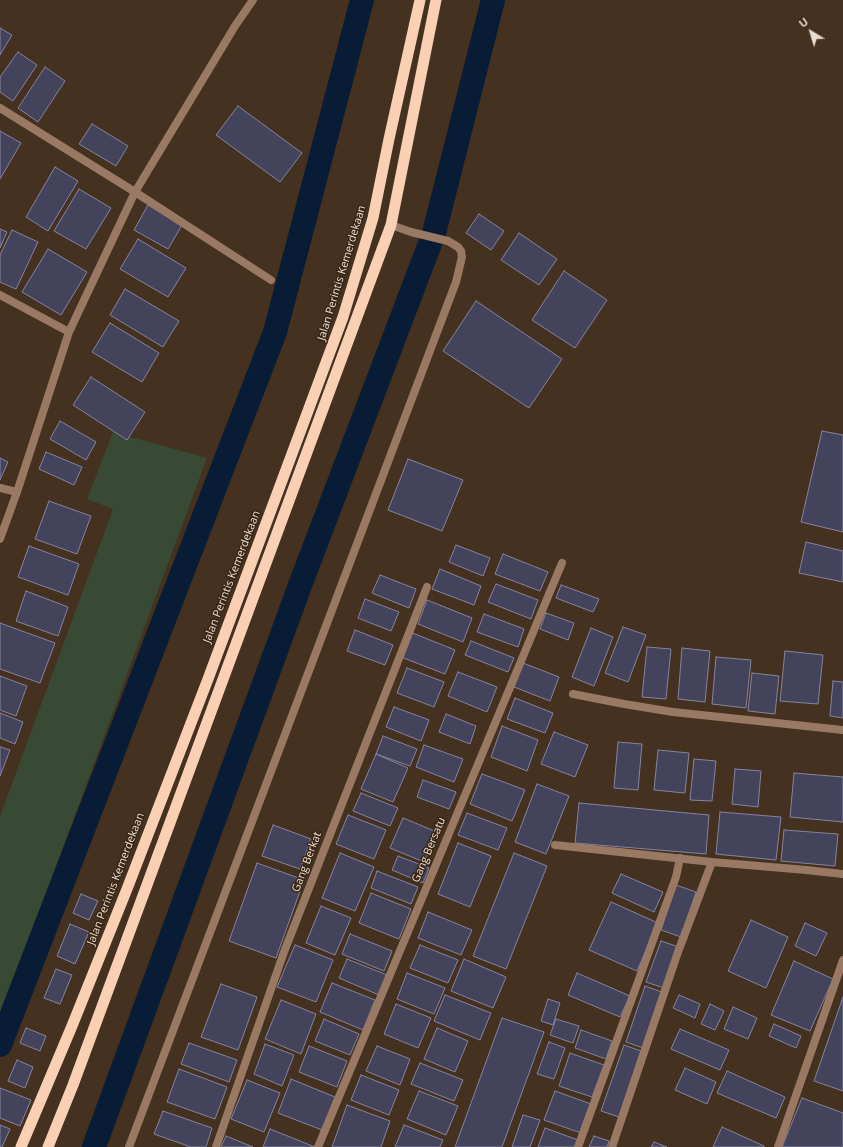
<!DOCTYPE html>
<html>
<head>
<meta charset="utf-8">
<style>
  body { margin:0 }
  #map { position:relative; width:843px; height:1147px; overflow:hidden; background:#45311f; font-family:"Open Sans",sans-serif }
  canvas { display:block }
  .north { position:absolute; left:791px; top:12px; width:40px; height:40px; -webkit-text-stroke:3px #3a2615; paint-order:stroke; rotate:322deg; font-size:11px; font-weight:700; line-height:16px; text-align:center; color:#ebddd2 }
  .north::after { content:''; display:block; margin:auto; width:14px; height:18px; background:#ebddd2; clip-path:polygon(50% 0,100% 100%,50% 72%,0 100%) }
</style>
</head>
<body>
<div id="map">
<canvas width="843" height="1147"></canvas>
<div class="north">U</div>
</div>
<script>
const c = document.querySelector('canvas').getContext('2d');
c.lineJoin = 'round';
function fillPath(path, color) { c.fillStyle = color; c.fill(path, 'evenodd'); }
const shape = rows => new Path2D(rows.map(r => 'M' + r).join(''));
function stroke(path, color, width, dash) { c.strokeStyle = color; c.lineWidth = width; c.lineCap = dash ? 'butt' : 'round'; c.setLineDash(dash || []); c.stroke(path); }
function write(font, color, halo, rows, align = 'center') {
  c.font = font + ' "Open Sans",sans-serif'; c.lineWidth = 3; c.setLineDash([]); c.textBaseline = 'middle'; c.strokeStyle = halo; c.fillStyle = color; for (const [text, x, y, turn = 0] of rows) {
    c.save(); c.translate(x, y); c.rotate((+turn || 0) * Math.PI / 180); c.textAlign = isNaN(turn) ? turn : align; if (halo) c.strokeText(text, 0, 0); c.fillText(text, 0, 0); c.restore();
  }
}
const green = shape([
  [113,432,207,458,0,1018,0,816,113,509,87,499]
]);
const canal = shape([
  [0,1045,275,332,362,0],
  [94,1147,302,580,434,233,493,0]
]);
const building = shape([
  [0,28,12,35,0,55,0,28],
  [18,52,37,65,13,101,0,92,0,77,18,52],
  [45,67,65,81,38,122,18,108,45,67],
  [238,106,302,153,280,182,216,135,238,106],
  [92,124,128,146,116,166,79,144,92,124],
  [0,131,21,143,0,179,0,131],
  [55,167,78,181,48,231,26,217,55,167],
  [79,189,111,208,86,249,54,231,79,189],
  [148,205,182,225,168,249,134,230,148,205],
  [479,214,504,231,491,250,466,233,479,214],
  [0,229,7,232,0,248,0,229],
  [12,230,38,242,16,289,0,282,0,255,12,230],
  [519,233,557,259,539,285,501,260,519,233],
  [138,239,186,268,168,297,120,269,138,239],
  [48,249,87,272,61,315,22,292,48,249],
  [564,271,607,300,575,348,532,320,564,271],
  [125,289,179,321,163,347,110,315,125,289],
  [476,301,562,359,529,408,443,351,476,301],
  [110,323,159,353,142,382,92,352,110,323],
  [91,377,145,412,127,440,73,405,91,377],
  [60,421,96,442,86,460,50,439,60,421],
  [822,431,843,435,843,532,801,522,822,431],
  [46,452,82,467,74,485,39,469,46,452],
  [0,458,8,462,0,480,0,458],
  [408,459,463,480,442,531,388,510,408,459],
  [49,501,91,516,77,554,35,539,49,501],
  [806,542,843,551,843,582,799,573,806,542],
  [456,545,490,558,483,576,449,562,456,545],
  [29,546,79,564,68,595,18,577,29,546],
  [503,554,548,572,540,591,495,574,503,554],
  [440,569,481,586,474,605,432,589,440,569],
  [380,575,416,589,409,608,372,593,380,575],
  [496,584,538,600,531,619,488,602,496,584],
  [561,585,599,599,593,612,556,598,561,585],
  [26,591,68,607,58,636,16,621,26,591],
  [365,599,399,612,391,631,358,618,365,599],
  [427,600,472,618,463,642,418,624,427,600],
  [546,613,574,623,568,640,540,629,546,613],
  [484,614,524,629,518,647,477,632,484,614],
  [0,623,55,643,40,683,0,669,0,623],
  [623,627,646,635,628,682,605,673,623,627],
  [591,628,613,637,594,686,572,677,591,628],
  [355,630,393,645,385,665,347,651,355,630],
  [410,632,455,650,445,674,401,657,410,632],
  [471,641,514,658,508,672,465,655,471,641],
  [647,647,671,649,666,699,642,697,647,647],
  [682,648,710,651,705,702,678,699,682,648],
  [785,651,823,655,818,704,780,701,785,651],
  [716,657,751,660,746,708,712,704,716,657],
  [523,663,559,677,550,701,514,687,523,663],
  [407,668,444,682,434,707,397,693,407,668],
  [458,672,497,687,487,712,448,696,458,672],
  [752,673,779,676,775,714,748,711,752,673],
  [0,676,27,686,16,716,0,710,0,676],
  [833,681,843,682,843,718,830,716,833,681],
  [515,698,553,713,545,733,507,719,515,698],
  [394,707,429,720,421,741,386,727,394,707],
  [0,713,23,722,15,744,0,738,0,713],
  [446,714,476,726,470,744,439,732,446,714],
  [502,726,538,740,527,771,491,757,502,726],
  [554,732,588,745,575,777,541,764,554,732],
  [383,736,417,749,410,766,376,754,383,736],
  [618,742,642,744,638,790,614,788,618,742],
  [424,745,463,759,454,782,416,767,424,745],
  [0,747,10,750,0,776,0,747],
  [658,750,689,753,685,793,654,790,658,750],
  [376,754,408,768,393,802,361,789,376,754],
  [694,759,716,761,712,801,690,800,694,759],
  [735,769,761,771,758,807,732,804,735,769],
  [794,773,843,777,843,822,790,817,794,773],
  [482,774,525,790,512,821,470,804,482,774],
  [423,780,456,792,449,809,417,797,423,780],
  [537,784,569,796,546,854,515,842,537,784],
  [361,793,398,808,390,826,353,811,361,793],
  [579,803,709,815,706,854,575,843,579,803],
  [720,812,781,817,776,860,716,854,720,812],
  [467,813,507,828,498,850,458,835,467,813],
  [348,815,386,830,374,859,336,844,348,815],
  [403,818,437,832,424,862,390,848,403,818],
  [273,825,311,839,300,869,262,856,273,825],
  [784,830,838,834,835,866,781,861,784,830],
  [458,843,491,856,470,907,438,894,458,843],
  [340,853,374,867,355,911,322,898,340,853],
  [514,853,547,866,506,969,473,956,514,853],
  [398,856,429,868,423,883,392,870,398,856],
  [257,863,304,880,276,958,229,941,257,863],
  [377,871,418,887,411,904,371,888,377,871],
  [621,874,663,892,654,912,612,893,621,874],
  [676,885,696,892,681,937,661,930,676,885],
  [371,893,411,909,399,939,359,923,371,893],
  [81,894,98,901,89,920,73,913,81,894],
  [611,902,658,923,637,971,589,950,611,902],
  [321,906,351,918,335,955,306,943,321,906],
  [428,912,472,930,461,955,418,938,428,912],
  [751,920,788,937,766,988,728,971,751,920],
  [805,923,827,933,816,956,795,946,805,923],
  [70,924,89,932,75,964,57,956,70,924],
  [350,934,392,951,384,971,342,954,350,934],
  [661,941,679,947,664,988,646,982,661,941],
  [295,945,333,960,316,1002,277,987,295,945],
  [420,945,458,960,448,983,410,968,420,945],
  [347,959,387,975,379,995,339,978,347,959],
  [464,959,506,977,493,1008,451,991,464,959],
  [794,961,833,979,810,1031,771,1015,794,961],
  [56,969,72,975,60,1004,44,998,56,969],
  [407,973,445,988,434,1014,397,999,407,973],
  [577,973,630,996,620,1017,568,995,577,973],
  [332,983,375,1000,363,1030,320,1012,332,983],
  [221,984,257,997,238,1050,201,1037,221,984],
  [645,986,662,992,643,1048,626,1042,645,986],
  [445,995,491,1013,480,1040,434,1021,445,995],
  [679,995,700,1004,695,1018,673,1008,679,995],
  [843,997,843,1091,814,1081,843,997],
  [548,999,560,1003,553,1025,541,1021,548,999],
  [281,1000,316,1014,301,1054,265,1039,281,1000],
  [396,1004,431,1018,418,1048,384,1034,396,1004],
  [710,1004,724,1011,715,1030,701,1024,710,1004],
  [733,1007,757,1018,748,1039,724,1029,733,1007],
  [502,1018,544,1032,502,1147,455,1147,502,1018],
  [324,1019,359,1034,350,1055,315,1041,324,1019],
  [556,1019,579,1026,573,1043,550,1035,556,1019],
  [774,1024,801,1036,796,1048,769,1036,774,1024],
  [26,1028,46,1036,40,1051,20,1043,26,1028],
  [437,1028,468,1041,455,1072,424,1059,437,1028],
  [680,1029,729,1050,720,1070,671,1049,680,1029],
  [581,1030,612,1041,606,1059,575,1048,581,1030],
  [549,1042,565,1048,554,1079,537,1074,549,1042],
  [189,1043,237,1060,229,1082,181,1064,189,1043],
  [265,1044,294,1055,282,1086,254,1074,265,1044],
  [624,1045,641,1051,619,1117,601,1111,624,1045],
  [309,1046,347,1061,337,1087,299,1072,309,1046],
  [377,1046,410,1059,400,1085,366,1071,377,1046],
  [570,1053,604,1065,592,1097,559,1086,570,1053],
  [17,1060,33,1067,25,1088,8,1081,17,1060],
  [420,1063,463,1080,454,1101,411,1084,420,1063],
  [685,1068,716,1082,707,1104,675,1090,685,1068],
  [179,1069,227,1087,215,1119,167,1102,179,1069],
  [727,1071,785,1097,776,1118,717,1093,727,1071],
  [361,1075,399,1090,389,1115,351,1100,361,1075],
  [291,1079,335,1097,322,1130,278,1113,291,1079],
  [247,1080,280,1093,264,1132,231,1119,247,1080],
  [0,1088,31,1100,20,1126,0,1118,0,1088],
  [419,1091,458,1106,446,1135,407,1119,419,1091],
  [555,1091,591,1104,581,1133,544,1120,555,1091],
  [802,1098,843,1113,843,1147,782,1147,802,1098],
  [347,1105,390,1121,381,1147,332,1147,347,1105],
  [163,1111,212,1128,206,1147,191,1147,154,1134,163,1111],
  [523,1115,540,1120,530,1147,512,1147,523,1115],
  [0,1125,10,1129,2,1147,0,1147,0,1125],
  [404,1125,443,1140,440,1147,395,1147,404,1125],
  [722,1127,764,1146,764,1147,713,1147,722,1127],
  [545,1128,578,1140,576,1147,538,1147,545,1128],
  [270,1129,315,1147,263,1147,270,1129],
  [226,1136,253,1147,221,1147,226,1136],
  [594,1136,609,1141,607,1147,589,1147,594,1136],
  [654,1142,667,1147,651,1147,654,1142]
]);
const minor = shape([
  [0,108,135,192,271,280],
  [0,295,69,332],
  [0,488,17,492],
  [0,539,17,492,69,332,135,192,235,26,253,0],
  [573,694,624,704,673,712,843,730],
  [555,845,712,862],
  [129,1147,456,282,462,257,461,251,458,247,448,241,411,232,391,225],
  [216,1147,284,952,427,587],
  [318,1147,562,563],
  [578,1147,676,877,680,858],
  [612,1147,678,952,712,862,806,870,843,874],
  [778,1147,843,960]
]);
const trunk = shape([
  [21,1147,72,1026,127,889,208,679,343,317,373,218,389,139,420,0],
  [48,1147,73,1085,391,225,436,0]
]);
const streetNames = [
  ["Jalan Perintis Kemerdekaan",342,273,-73],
  ["Jalan Perintis Kemerdekaan",232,577,-69],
  ["Gang Bersatu",429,850,-67],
  ["Gang Berkat",307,862,-69],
  ["Jalan Perintis Kemerdekaan",116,879,-69]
];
fillPath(green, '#384934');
stroke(canal, '#081c35', 24);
fillPath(building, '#44435c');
stroke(building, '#8584a0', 1);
stroke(minor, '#997963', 8);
stroke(trunk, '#f9d0b3', 11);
write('11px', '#ebddd2', '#3a2615', streetNames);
</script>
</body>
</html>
